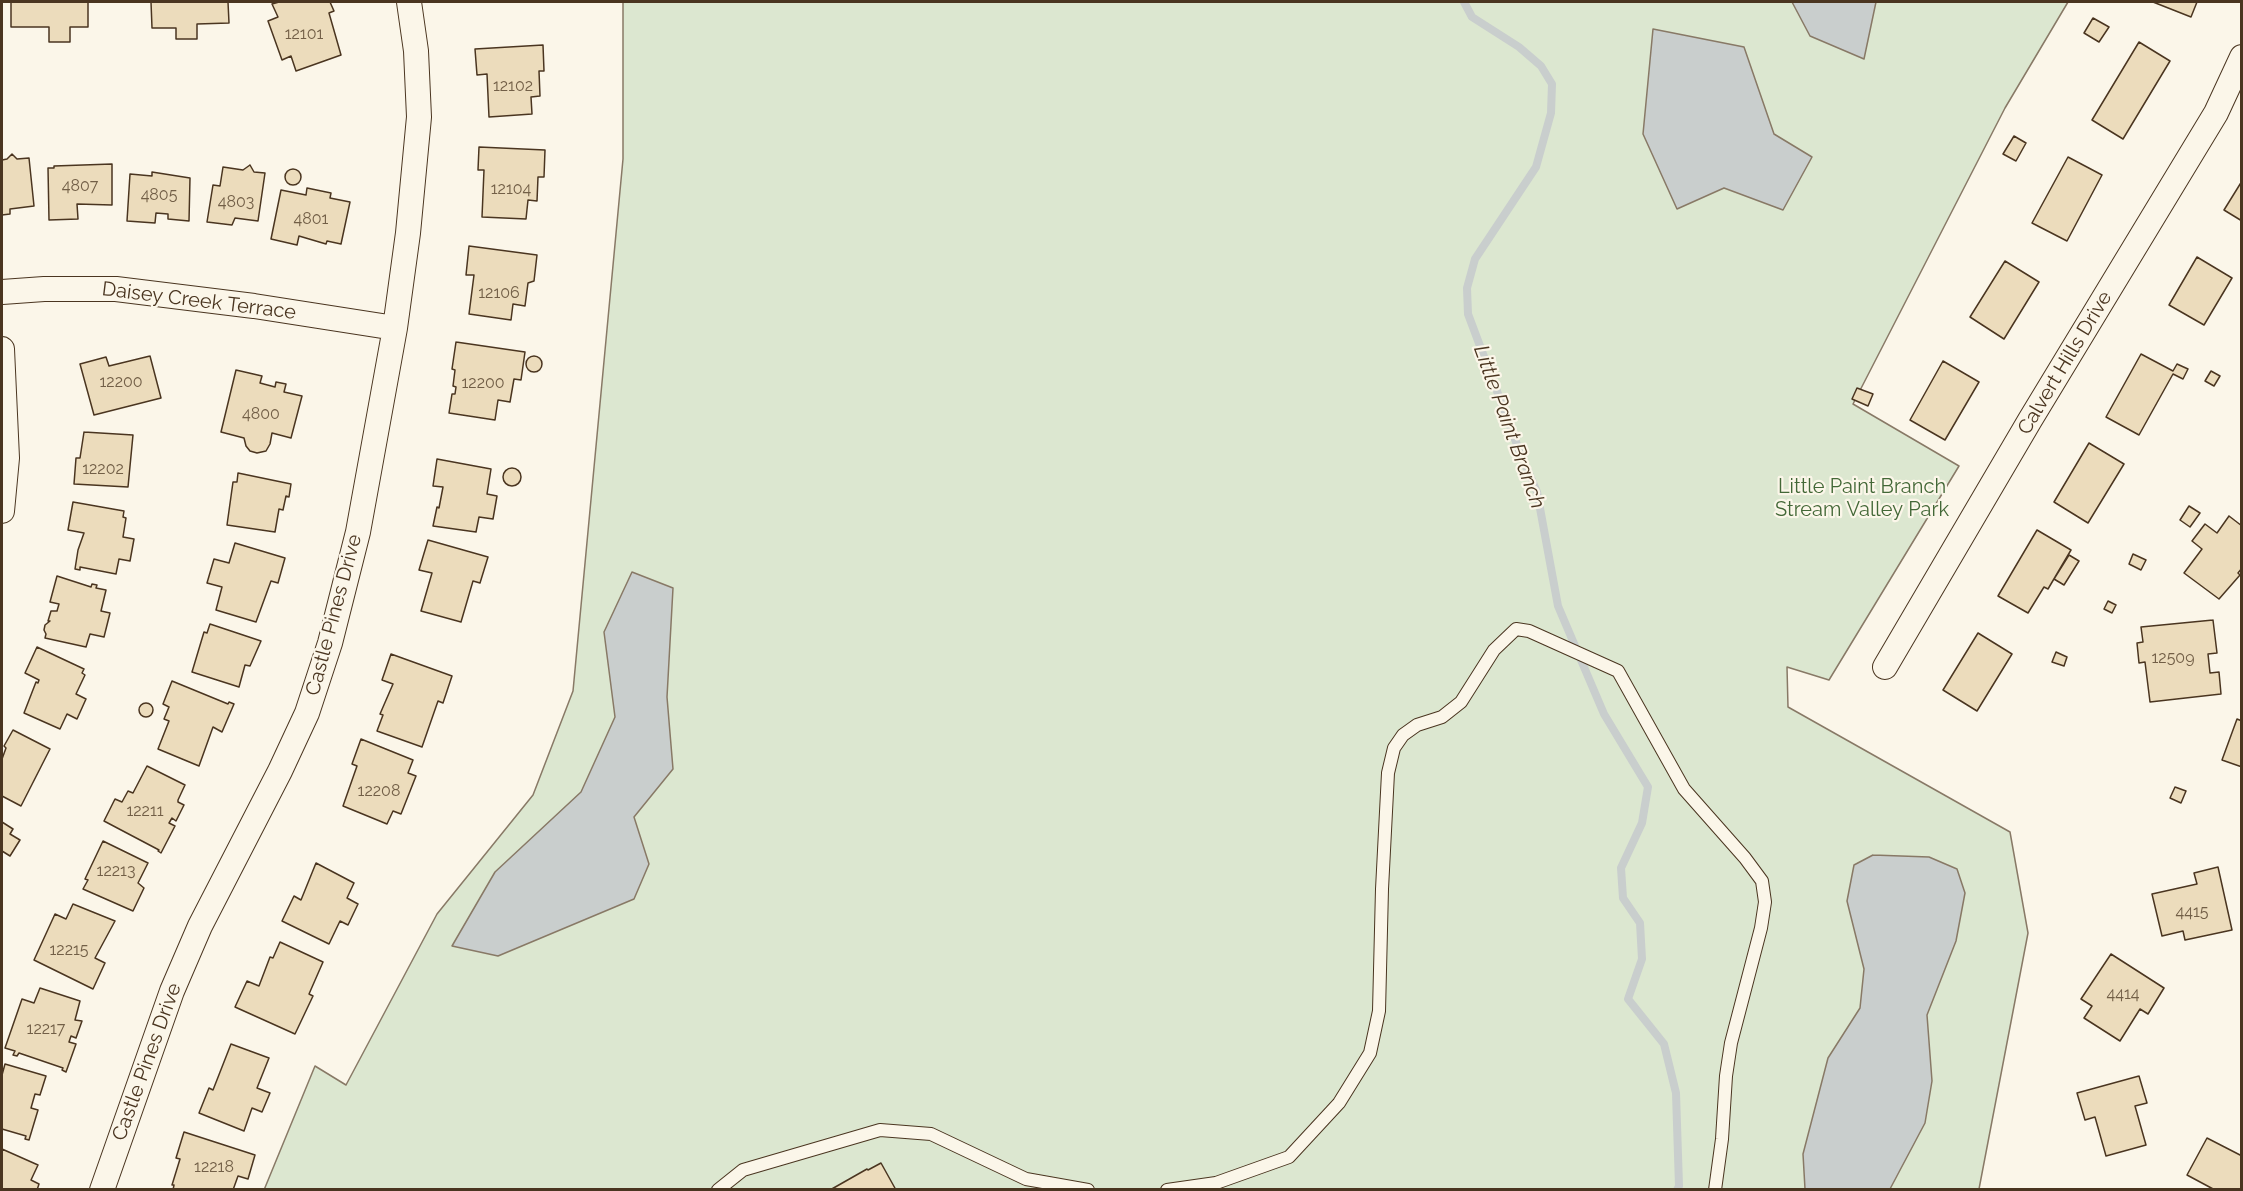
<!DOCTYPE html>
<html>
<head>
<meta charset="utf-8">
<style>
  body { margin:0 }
  #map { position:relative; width:2243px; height:1191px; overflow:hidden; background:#fbf6e9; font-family:Raleway,sans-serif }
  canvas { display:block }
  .frame { position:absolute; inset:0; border:3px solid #4a3520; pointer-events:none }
</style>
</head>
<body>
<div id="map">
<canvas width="2243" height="1191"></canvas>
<div class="frame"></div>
</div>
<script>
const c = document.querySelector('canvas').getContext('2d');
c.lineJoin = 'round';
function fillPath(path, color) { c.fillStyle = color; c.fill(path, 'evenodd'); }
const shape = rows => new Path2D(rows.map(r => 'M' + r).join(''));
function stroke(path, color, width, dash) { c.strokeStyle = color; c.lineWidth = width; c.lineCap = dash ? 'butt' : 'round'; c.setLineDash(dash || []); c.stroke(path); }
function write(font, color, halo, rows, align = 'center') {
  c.font = font + ' Raleway,sans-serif'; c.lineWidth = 4.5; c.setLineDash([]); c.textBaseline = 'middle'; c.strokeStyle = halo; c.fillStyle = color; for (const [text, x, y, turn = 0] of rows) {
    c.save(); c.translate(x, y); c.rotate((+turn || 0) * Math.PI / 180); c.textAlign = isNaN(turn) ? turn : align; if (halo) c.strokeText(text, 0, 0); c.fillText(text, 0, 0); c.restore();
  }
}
const green = shape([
  [623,2,2068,2,2005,108,1853,404,1959,466,1829,680,1787,667,1788,707,2010,832,2028,933,1979,1189,264,1190,315,1066,346,1085,437,914,533,795,573,691,623,159,623,2]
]);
const water = shape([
  [1792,2,1876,2,1864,59,1810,36,1792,2],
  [1653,29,1744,47,1774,134,1812,157,1783,210,1724,188,1677,209,1643,134,1653,29],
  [632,572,673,588,667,697,673,769,634,817,649,864,634,899,498,956,452,946,495,872,581,792,615,717,604,632,632,572],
  [1873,855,1929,857,1957,869,1965,893,1956,941,1927,1015,1932,1081,1925,1123,1890,1189,1805,1189,1803,1154,1828,1058,1860,1008,1864,969,1847,901,1854,865,1873,855]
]);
const stream = shape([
  [1464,2,1472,17,1519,47,1541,66,1552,84,1551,113,1536,167,1475,259,1467,288,1468,314,1519,450,1537,492,1558,606,1604,714,1648,787,1642,823,1621,868,1623,898,1640,923,1642,959,1628,999,1664,1044,1676,1093,1679,1186,1677,1190]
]);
const building = shape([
  [11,2,88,2,88,27,70,27,70,42,49,42,49,27,11,27,11,2],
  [151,2,228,2,229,23,197,24,197,39,176,39,176,28,152,28,151,2],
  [279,2,330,2,334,11,329,13,341,55,296,71,291,56,282,60,268,21,278,17,272,4,279,2],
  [2153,2,2197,2,2191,17,2153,2],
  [2093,18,2109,27,2099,42,2084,33,2093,18],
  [2139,42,2170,61,2123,139,2092,120,2139,42],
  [543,45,544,71,539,71,540,96,531,97,532,114,489,117,487,74,477,75,475,49,543,45],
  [2014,136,2026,143,2016,161,2003,154,2014,136],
  [479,147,545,150,544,177,538,177,537,201,528,200,526,219,482,217,484,170,478,170,479,147],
  [12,154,17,159,29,158,34,206,10,209,10,214,2,215,2,160,7,159,12,154],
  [2068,157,2102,175,2067,241,2032,223,2068,157],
  [112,164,112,205,77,204,78,219,49,220,48,168,54,168,54,166,112,164],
  [250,165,254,172,265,173,258,221,235,218,232,225,207,222,213,185,220,186,223,167,243,170,250,165],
  '285 177a8 8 0 1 1 16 0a8 8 0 1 1-16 0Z',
  [152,172,190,178,189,221,168,219,168,214,156,213,155,223,127,221,130,174,152,176,152,172],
  [2242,181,2242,221,2224,210,2242,181],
  [307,188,331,193,330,198,350,202,341,244,327,241,326,244,299,236,297,245,271,239,281,190,306,195,307,188],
  [469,246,537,255,534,281,528,283,525,306,513,304,511,320,469,314,474,275,466,275,469,246],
  [2197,257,2232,278,2204,325,2169,305,2197,257],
  [2005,261,2039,282,2004,339,1970,317,2005,261],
  [456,342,525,352,521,380,514,379,510,402,498,400,495,420,449,413,452,394,455,394,456,387,453,386,455,370,452,369,456,342],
  [2141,354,2173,371,2177,364,2188,369,2183,379,2173,374,2139,435,2106,417,2141,354],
  '526 364a8 8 0 1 1 16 0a8 8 0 1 1-16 0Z',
  [150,356,161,398,94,415,80,364,106,357,109,366,150,356],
  [1943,361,1979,382,1945,440,1910,420,1943,361],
  [236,370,262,376,260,383,275,387,276,382,286,384,284,392,302,396,291,438,272,433,270,444,266,451,257,453,250,451,246,446,244,438,221,432,236,370],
  [2211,371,2220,376,2214,386,2205,381,2211,371],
  [1857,388,1873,394,1868,406,1852,399,1857,388],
  [84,432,133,435,128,487,74,484,76,458,80,458,84,432],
  [2089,443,2124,464,2088,523,2054,502,2089,443],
  [437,459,491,469,487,494,497,496,493,519,479,517,476,532,433,526,437,507,439,508,443,487,433,486,437,459],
  '503 477a9 9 0 1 1 18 0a9 9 0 1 1-18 0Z',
  [238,473,291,484,289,497,286,496,283,510,279,509,275,532,227,525,233,482,237,482,238,473],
  [73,502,124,511,123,517,126,518,123,537,134,539,130,561,119,559,116,574,80,567,80,570,75,569,78,550,84,533,68,530,73,502],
  [2189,506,2200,513,2190,527,2180,520,2189,506],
  [2229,516,2242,526,2242,568,2238,573,2240,575,2219,599,2184,573,2202,549,2192,541,2205,524,2217,533,2229,516],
  [2037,530,2071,550,2048,589,2044,587,2028,613,1998,596,2037,530],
  [428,540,488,557,480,583,473,581,461,622,421,611,432,573,419,570,428,540],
  [235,543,285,558,278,583,271,581,256,622,216,610,222,587,207,583,214,559,229,563,235,543],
  [2133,554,2146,560,2141,570,2129,564,2133,554],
  [2069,555,2079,561,2064,585,2054,579,2069,555],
  [57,576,91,587,92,584,97,585,96,588,106,590,101,611,110,613,104,637,90,634,86,647,45,638,46,634,44,630,45,625,50,621,48,621,51,611,57,611,59,604,50,602,57,576],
  [2108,601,2116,605,2112,613,2104,609,2108,601],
  [2213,620,2217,653,2208,654,2210,673,2219,672,2221,694,2150,702,2145,662,2139,663,2137,643,2143,642,2141,627,2213,620],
  [210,624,261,641,250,666,245,665,239,687,192,672,204,632,207,633,210,624],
  [1978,633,2012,654,1977,711,1943,690,1978,633],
  [37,647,84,669,82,673,85,675,76,694,86,699,77,719,67,714,60,729,24,713,36,682,38,683,39,680,25,673,37,647],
  [2056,652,2067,657,2064,666,2052,662,2056,652],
  [391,654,452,676,443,703,438,701,422,747,377,731,383,715,380,714,393,684,382,680,391,654],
  [172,681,228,704,229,702,234,704,222,732,213,727,199,766,158,749,169,721,164,719,169,707,163,704,172,681],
  '139 710a7 7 0 1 1 14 0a7 7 0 1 1-14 0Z',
  [2237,719,2242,721,2242,767,2222,760,2237,719],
  [13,730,50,749,21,806,2,796,2,759,6,748,4,746,13,730],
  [361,739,413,760,408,773,416,776,401,814,393,811,387,824,343,806,357,766,352,764,361,739],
  [147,766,185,785,178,800,178,802,184,805,176,821,172,818,169,823,175,826,161,853,158,851,159,850,104,821,115,799,122,802,128,791,133,793,147,766],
  [2175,787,2186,791,2181,803,2170,798,2175,787],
  [2,822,13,829,10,834,20,840,10,856,2,851,2,822],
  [103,841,148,863,138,883,144,888,133,911,83,889,88,880,85,879,103,841],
  [316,863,354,883,347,898,358,904,348,925,340,921,329,944,282,921,294,896,301,900,316,863],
  [2218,867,2232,930,2185,940,2183,931,2162,936,2152,894,2197,884,2194,873,2218,867],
  [73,904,115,921,95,958,105,963,93,989,34,960,55,914,66,919,73,904],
  [280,942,323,962,309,994,313,996,295,1034,235,1007,247,981,259,986,270,957,273,958,280,942],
  [2111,954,2164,988,2148,1014,2140,1009,2120,1041,2084,1018,2092,1006,2081,999,2111,954],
  [40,988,80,1001,75,1020,82,1021,76,1038,71,1036,69,1042,76,1044,66,1072,62,1070,63,1068,19,1053,17,1056,13,1055,15,1051,5,1048,22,999,34,1003,40,988],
  [231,1044,269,1058,257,1088,270,1093,262,1112,252,1108,244,1131,199,1113,209,1088,213,1090,231,1044],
  [5,1064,46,1076,40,1095,35,1094,31,1108,38,1110,29,1140,25,1139,26,1136,2,1129,2,1075,5,1064],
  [2139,1076,2147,1103,2135,1106,2146,1145,2106,1156,2095,1117,2085,1120,2077,1093,2139,1076],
  [184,1132,255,1155,248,1179,238,1176,233,1190,173,1190,174,1185,172,1185,180,1159,176,1158,184,1132],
  [2207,1138,2242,1156,2242,1190,2215,1190,2187,1175,2207,1138],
  [2,1149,38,1165,31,1180,39,1184,37,1190,2,1190,2,1149],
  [881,1163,896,1190,830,1190,867,1169,868,1170,881,1163]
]);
const service = shape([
  [718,1190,743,1170,880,1130,931,1134,1026,1179,1088,1190],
  [1167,1190,1216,1183,1289,1157,1339,1103,1370,1053,1379,1011,1382,889,1388,773,1394,748,1403,735,1417,725,1442,717,1461,702,1494,650,1516,629,1529,631,1618,671,1684,789,1745,858,1762,881,1765,902,1761,928,1731,1043,1726,1076,1722,1139,1715,1190]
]);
const minor = shape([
  [2,292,44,289,116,289,254,306,395,328],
  [2,349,7,458,2,511],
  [1885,667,2030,420,2216,113,2242,57],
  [102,1190,172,991,200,926,280,771,307,713,330,643,358,532,395,328,408,233,419,117,416,51,409,2]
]);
const numberNames = [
  ["12101",304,34],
  ["12102",513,86],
  ["4807",80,186],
  ["12104",511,189],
  ["4805",159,195],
  ["4803",236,202],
  ["4801",311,219],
  ["12106",499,293],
  ["12200",121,382],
  ["12200",483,383],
  ["4800",261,414],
  ["12202",103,469],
  ["12509",2173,658],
  ["12208",379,791],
  ["12211",145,811],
  ["12213",116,871],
  ["4415",2192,912],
  ["12215",69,950],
  ["4414",2123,994],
  ["12217",46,1029],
  ["12218",214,1167]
];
const streetNames = [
  ["Daisey Creek Terrace",199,301,7],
  ["Calvert Hills Drive",2065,363,-59],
  ["Castle Pines Drive",334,615,-75],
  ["Castle Pines Drive",147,1062,-70]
];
const parkNames = [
  ["Little Paint Branch",1862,487],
  ["Stream Valley Park",1862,510]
];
const waterNames = [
  ["Little Paint Branch",1509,427,70]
];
fillPath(green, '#dce7d0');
stroke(green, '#887966', 1.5);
fillPath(water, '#c9cecd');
stroke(water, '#887966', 1.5);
stroke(stream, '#c9cecd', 8);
fillPath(building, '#ecdcbc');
stroke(building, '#4a3520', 1.5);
stroke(service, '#4a3520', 14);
stroke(minor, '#4a3520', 26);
stroke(service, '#fbf6e9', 12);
stroke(minor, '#fbf6e9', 24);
write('16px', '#725f47', null, numberNames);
write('20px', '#4a3520', '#fbf6e9', streetNames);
write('20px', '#436837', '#fbf6e9', parkNames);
write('italic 21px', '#4a3520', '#fbf6e9', waterNames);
</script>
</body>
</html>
